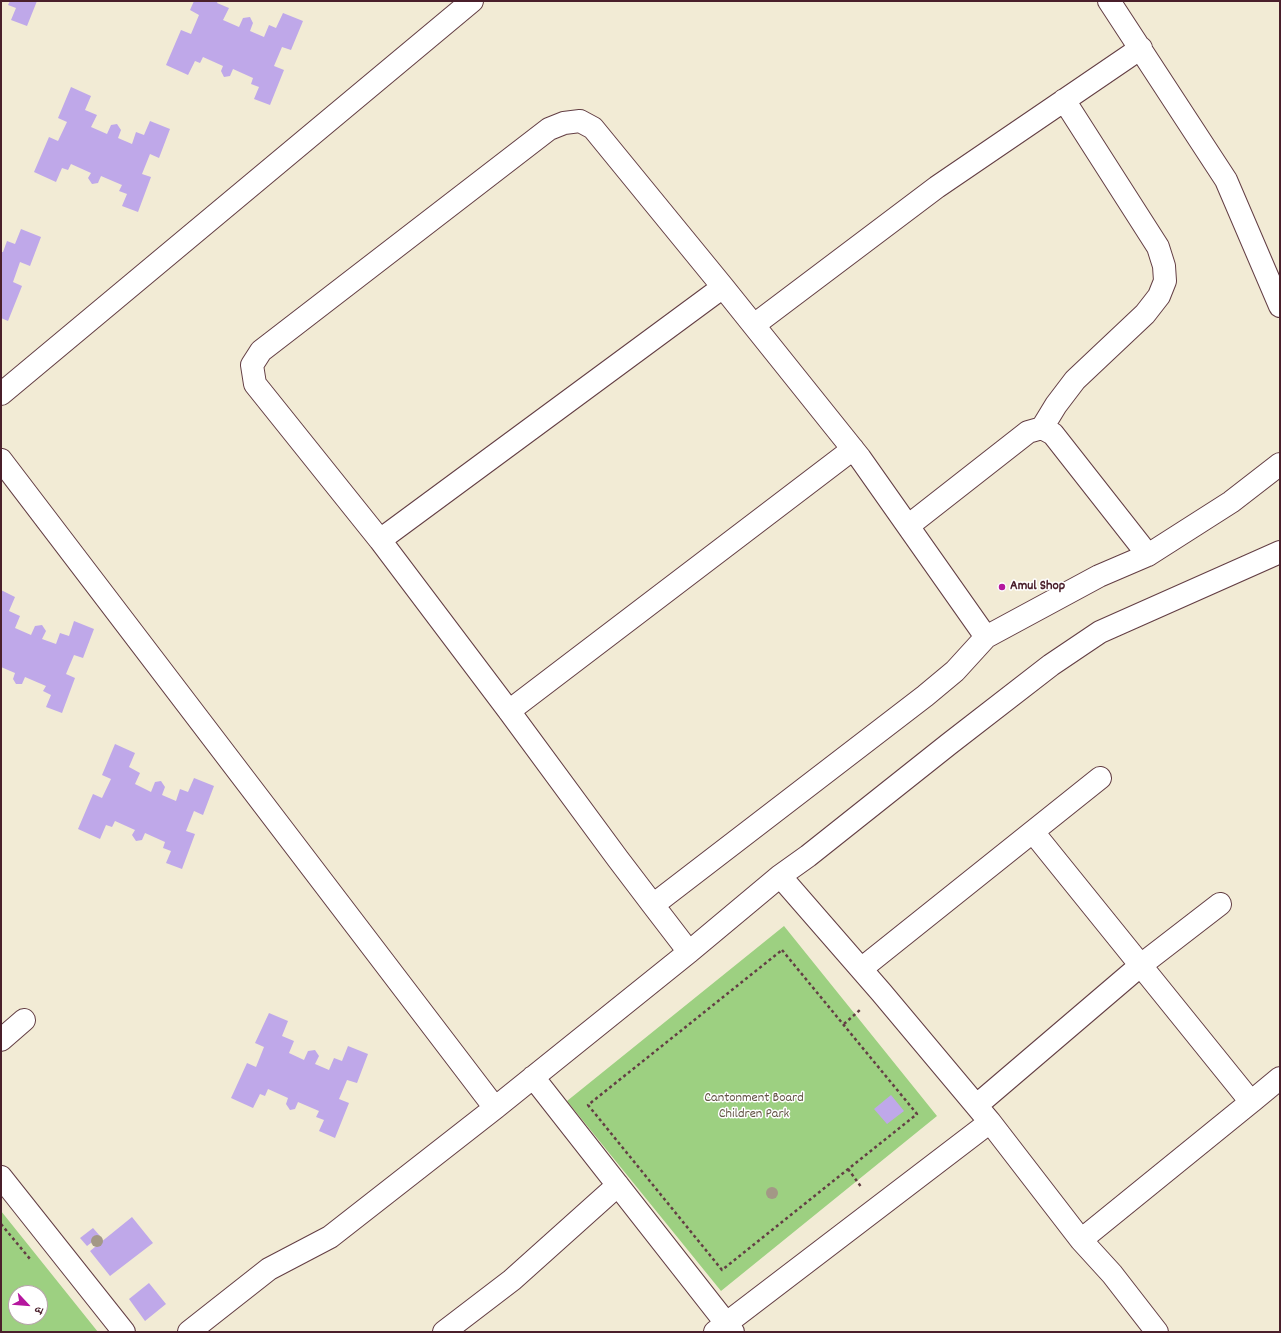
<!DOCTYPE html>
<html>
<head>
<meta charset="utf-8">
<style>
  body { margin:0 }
  #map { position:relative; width:1281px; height:1333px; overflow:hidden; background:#f2ebd5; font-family:Dekko,"Playpen Sans Deva",sans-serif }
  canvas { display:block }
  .frame { position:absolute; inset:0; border:2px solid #4a1f2b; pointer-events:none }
  .north { position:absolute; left:8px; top:1285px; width:40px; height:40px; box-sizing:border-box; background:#fff; border:1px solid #b7a5aa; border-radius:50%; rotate:116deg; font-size:11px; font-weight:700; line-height:16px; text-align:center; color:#4a1f2b }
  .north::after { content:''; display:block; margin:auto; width:14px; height:18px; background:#b5179e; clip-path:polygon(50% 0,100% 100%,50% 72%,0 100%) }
</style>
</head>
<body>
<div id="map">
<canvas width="1281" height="1333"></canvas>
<div class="frame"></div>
<div class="north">उ</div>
</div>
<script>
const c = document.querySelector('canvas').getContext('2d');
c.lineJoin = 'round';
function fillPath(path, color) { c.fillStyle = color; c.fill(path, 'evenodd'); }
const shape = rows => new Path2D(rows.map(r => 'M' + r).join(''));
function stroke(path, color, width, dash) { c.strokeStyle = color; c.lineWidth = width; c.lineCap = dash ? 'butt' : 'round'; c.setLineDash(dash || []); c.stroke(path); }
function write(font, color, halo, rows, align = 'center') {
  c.font = font + ' Dekko,sans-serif'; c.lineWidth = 3; c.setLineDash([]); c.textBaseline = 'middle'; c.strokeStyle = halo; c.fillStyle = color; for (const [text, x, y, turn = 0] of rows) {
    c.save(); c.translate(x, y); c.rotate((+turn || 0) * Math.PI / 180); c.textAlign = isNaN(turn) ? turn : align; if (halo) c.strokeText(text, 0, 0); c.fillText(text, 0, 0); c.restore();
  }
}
const green = shape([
  [784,926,937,1116,721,1291,567,1101],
  [1,1211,98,1332,1,1332],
  [16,1293,40,1293,40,1317,16,1317]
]);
const building = shape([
  [10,1,37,1,27,26,11,20,16,8,8,5],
  [194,1,218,1,217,3,229,8,223,20,239,27,243,18,250,17,253,23,250,31,264,37,269,25,276,28,283,13,303,21,291,50,282,47,274,66,284,70,270,105,254,99,259,87,251,84,253,78,233,69,230,76,224,77,221,71,223,66,203,57,200,63,195,61,188,75,166,65,181,30,191,34,199,15,190,10],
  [71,87,91,96,85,110,97,115,91,127,107,134,111,125,117,124,121,130,118,138,132,144,136,132,144,135,150,121,170,129,159,158,150,154,142,174,151,177,138,212,122,206,127,194,119,191,122,185,101,176,98,183,92,184,88,178,91,173,71,164,68,170,62,168,56,182,34,172,49,137,58,141,67,122,58,118],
  [21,229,41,237,30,266,20,262,13,282,22,286,8,321,1,318,1,252,3,252,7,241,15,244],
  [1,590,15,597,9,611,20,616,15,628,31,635,35,626,42,625,46,631,42,639,56,644,60,633,69,636,74,621,94,629,83,658,74,655,66,674,75,678,62,713,46,707,51,695,43,691,46,686,25,677,22,684,16,684,13,679,15,673,1,667],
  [115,744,135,753,129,767,140,773,135,784,151,792,155,782,161,781,165,787,162,795,176,801,180,789,188,792,194,778,214,786,203,815,194,811,186,831,195,834,182,869,166,863,171,851,163,848,165,842,145,833,142,840,136,841,132,835,135,830,115,821,112,827,106,825,100,839,78,829,93,794,102,798,111,779,102,775],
  [269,1013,288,1021,282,1036,294,1041,289,1053,304,1060,308,1051,315,1050,319,1056,315,1064,329,1070,334,1058,342,1061,348,1046,368,1054,357,1083,347,1080,339,1099,349,1103,335,1138,319,1131,324,1120,316,1117,319,1111,298,1102,295,1109,290,1110,286,1104,288,1098,268,1089,265,1096,260,1094,253,1108,231,1098,247,1063,256,1067,264,1047,255,1043],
  [891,1095,904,1111,887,1124,874,1109],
  [132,1217,153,1243,110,1276,90,1251],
  [93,1228,100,1236,87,1246,80,1238],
  [149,1283,166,1304,145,1321,129,1299]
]);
const path = shape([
  [782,950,917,1114,722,1270,588,1105,782,950],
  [844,1024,861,1009],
  [848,1169,862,1188],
  [1,1224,30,1259]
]);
const minor = shape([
  [1109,1,1226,180,1280,306],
  [754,325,937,187,1141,48],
  [1,394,472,1],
  [1042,428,1056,405,1075,380,1145,314,1159,296,1165,281,1164,266,1158,247,1064,100],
  [1,460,495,1108],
  [908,526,1028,432,1042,428,1053,434,1148,555],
  [380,540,723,287],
  [986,637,1099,576,1148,555,1231,502,1280,464],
  [509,711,853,449],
  [1033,832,1251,1102,1280,1078],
  [653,905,925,696,955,671,986,637,860,458,723,287,593,128,580,121,564,123,549,129,261,351,252,365,255,384,380,540,509,711,618,859,653,905,689,952],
  [861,969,1100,778],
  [1,1040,24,1020],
  [533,1077,733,1332],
  [977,1105,1141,965,1220,904],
  [990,1122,1081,1240,1112,1274,1157,1332],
  [1,1177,124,1332],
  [1081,1240,1251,1102],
  [189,1332,269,1269,330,1237,495,1108,689,952,780,876,808,856,949,744,1051,665,1100,632,1280,552],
  [444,1332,512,1280,618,1185],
  [715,1332,990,1122,881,992,780,876]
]);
const trees = [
  [772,1193],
  [97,1241]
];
const markers = [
  [1002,587,4,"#b5179e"]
];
const poiNames = [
  ["Amul Shop",1010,587]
];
const parkNames = [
  ["Cantonment Board",754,1099],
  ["Children Park",754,1115]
];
fillPath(green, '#9dd081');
fillPath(building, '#bfa8e9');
stroke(minor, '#633e44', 24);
stroke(path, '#633e44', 2.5, [3, 3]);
stroke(minor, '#fff', 22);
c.fillStyle = '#a39886';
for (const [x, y] of trees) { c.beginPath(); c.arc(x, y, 6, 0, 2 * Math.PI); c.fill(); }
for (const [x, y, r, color] of markers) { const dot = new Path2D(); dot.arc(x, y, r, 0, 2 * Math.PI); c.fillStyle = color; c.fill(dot); stroke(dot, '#fff', 1.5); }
write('bold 14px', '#4a1f2b', '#fff', poiNames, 'left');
write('14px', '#635445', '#fff', parkNames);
</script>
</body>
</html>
